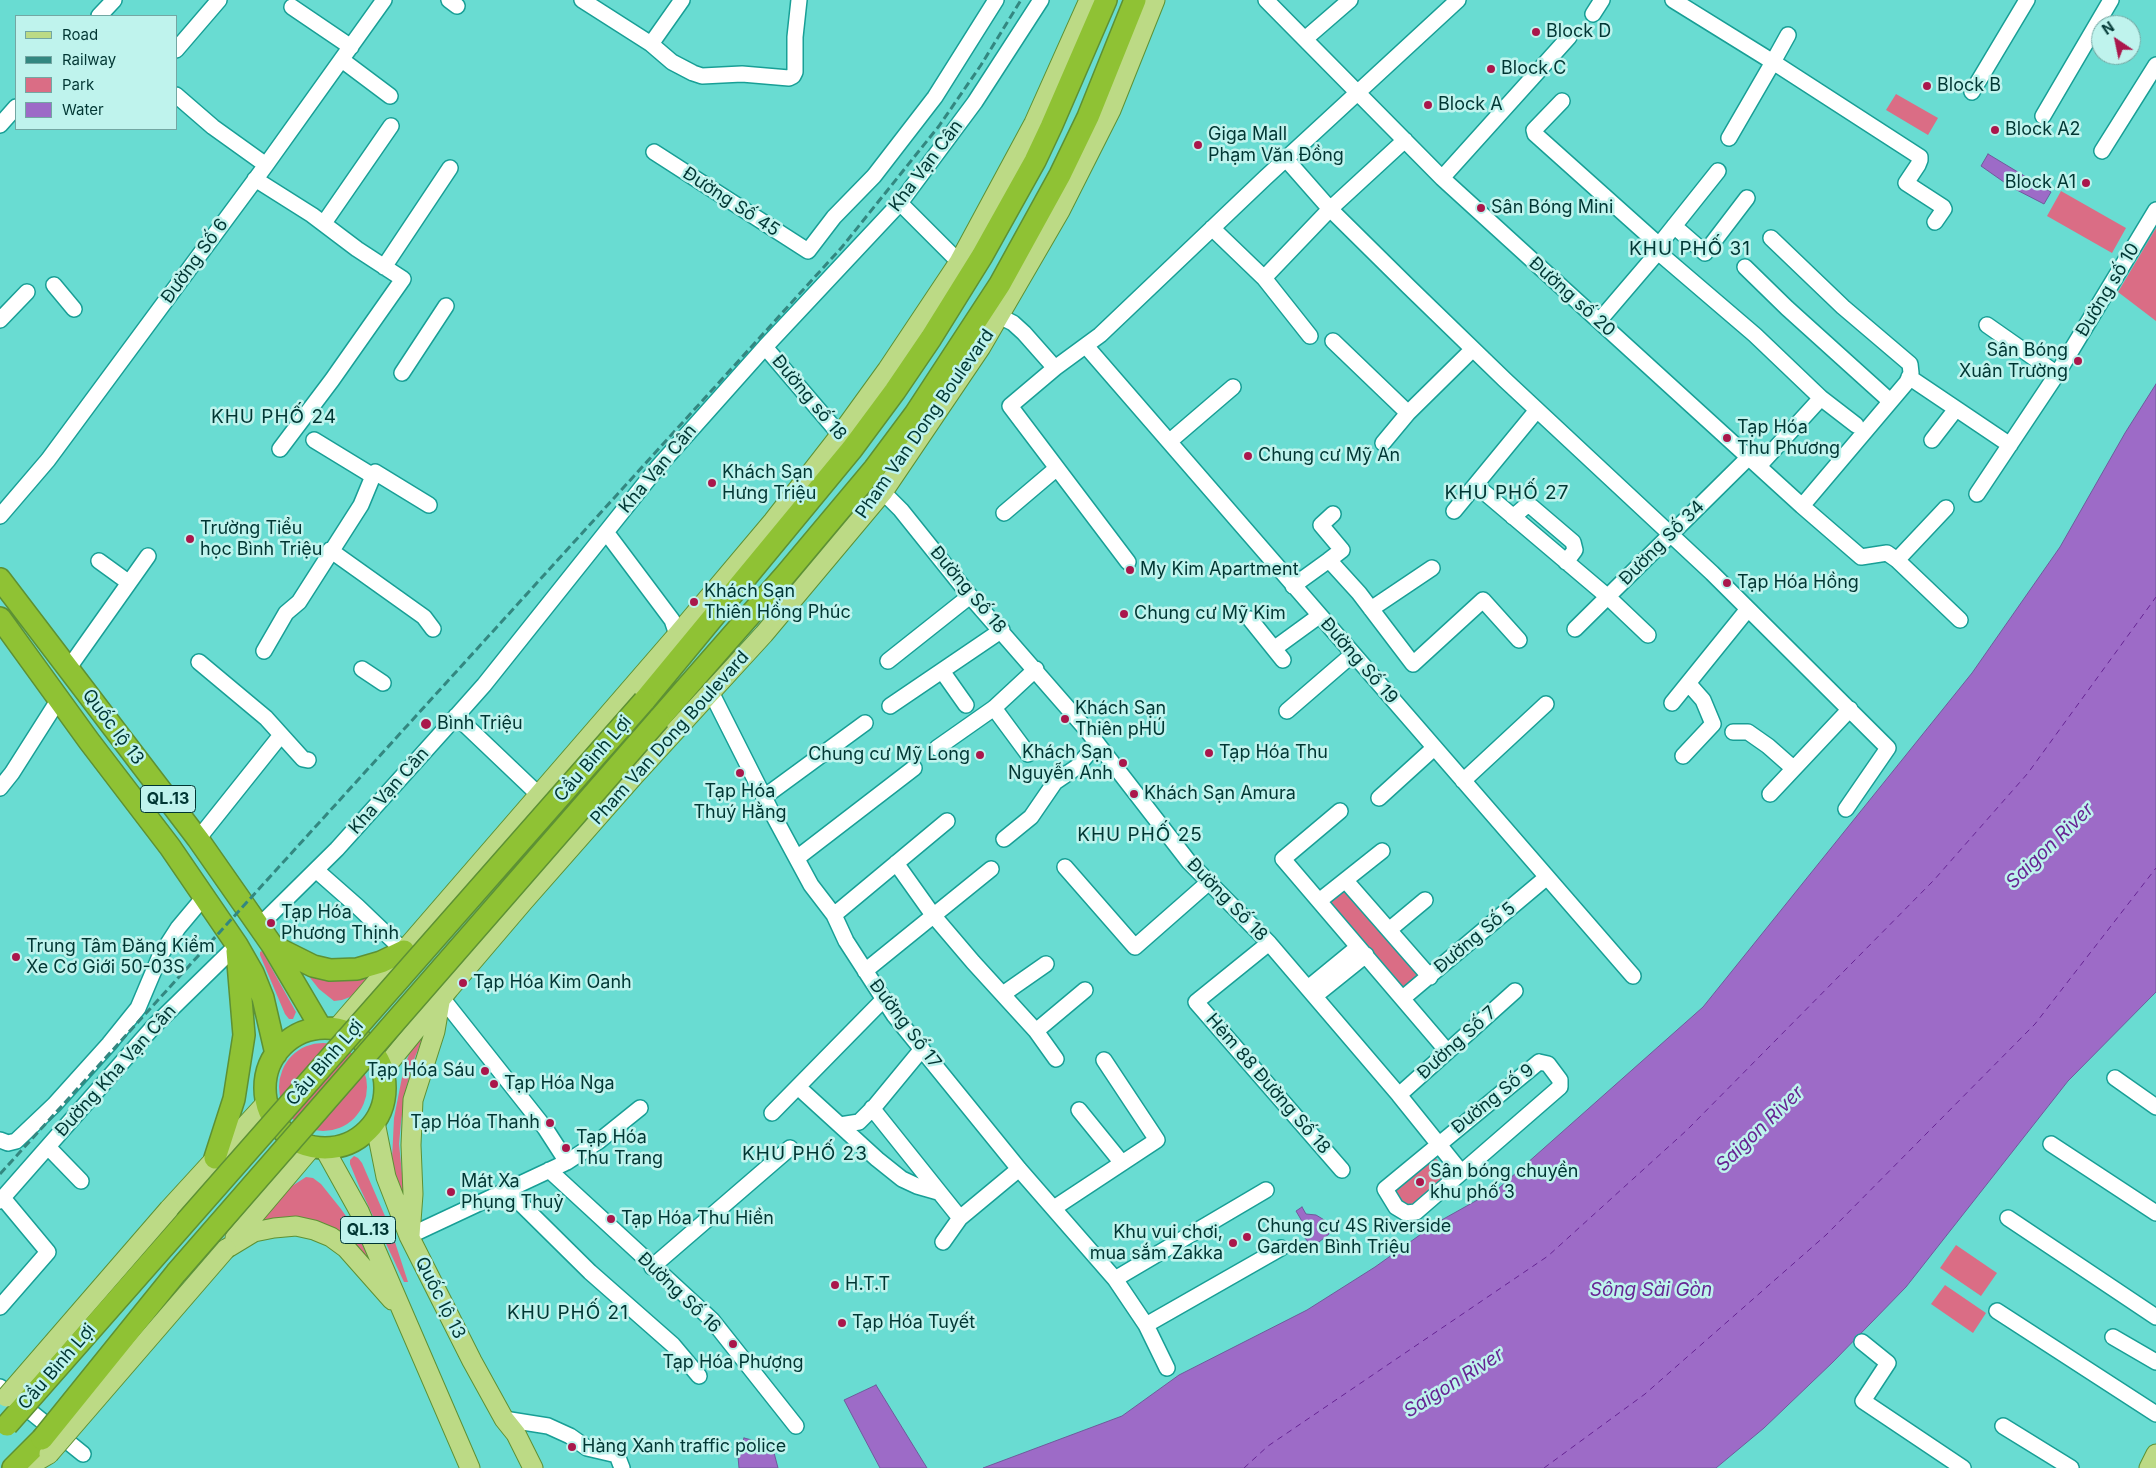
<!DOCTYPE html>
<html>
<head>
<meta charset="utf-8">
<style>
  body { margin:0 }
  #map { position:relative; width:2156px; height:1468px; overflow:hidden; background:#69dcd2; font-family:Inter,sans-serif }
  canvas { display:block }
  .legend { position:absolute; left:15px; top:15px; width:162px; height:115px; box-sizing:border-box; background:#bff3ed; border:1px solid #73a7a3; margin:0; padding:6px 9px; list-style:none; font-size:15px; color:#003633 }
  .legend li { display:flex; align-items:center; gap:10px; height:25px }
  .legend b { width:25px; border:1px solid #73a7a3 }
  .north { position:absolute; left:2091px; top:15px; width:50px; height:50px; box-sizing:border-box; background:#bff3ed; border:1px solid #73a7a3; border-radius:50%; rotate:326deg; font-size:14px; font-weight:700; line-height:20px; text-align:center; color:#003633 }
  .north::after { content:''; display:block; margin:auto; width:18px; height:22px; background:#aa174b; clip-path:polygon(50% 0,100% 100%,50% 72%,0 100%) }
</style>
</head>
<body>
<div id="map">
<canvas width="2156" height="1468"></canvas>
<ul class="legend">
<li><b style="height:6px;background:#bcda85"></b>Road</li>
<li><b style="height:6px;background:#338780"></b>Railway</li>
<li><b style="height:14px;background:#da6d85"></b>Park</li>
<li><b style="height:14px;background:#9d6bc7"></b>Water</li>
</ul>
<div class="north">N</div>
</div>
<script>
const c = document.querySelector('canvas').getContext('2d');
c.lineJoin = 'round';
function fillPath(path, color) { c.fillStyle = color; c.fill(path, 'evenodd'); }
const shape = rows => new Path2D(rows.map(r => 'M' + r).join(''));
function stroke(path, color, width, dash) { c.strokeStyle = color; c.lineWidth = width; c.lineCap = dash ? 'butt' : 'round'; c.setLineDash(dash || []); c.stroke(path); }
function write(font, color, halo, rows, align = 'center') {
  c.font = font + ' Inter,sans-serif'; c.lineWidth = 5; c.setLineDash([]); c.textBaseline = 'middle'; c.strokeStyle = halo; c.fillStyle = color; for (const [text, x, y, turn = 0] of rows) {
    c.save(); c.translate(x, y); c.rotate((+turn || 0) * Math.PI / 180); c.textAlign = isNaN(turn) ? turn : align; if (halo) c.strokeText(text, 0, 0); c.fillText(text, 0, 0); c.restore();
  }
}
const green = shape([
  [1896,94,1938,118,1928,135,1886,110],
  [2061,191,2126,228,2112,253,2047,216],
  [2156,228,2156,321,2118,292],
  [1346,887,1422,975,1404,991,1328,903],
  [262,951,296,1012,293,1019,289,1019,285,1014,260,955,260,952],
  [377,968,361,987,350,997,342,1000,334,1001,319,989,303,969],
  [422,1034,424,1035,413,1062,405,1093,401,1122,399,1144,404,1193,401,1195,394,1175,392,1160,394,1118,404,1067,412,1047],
  '279 1087a44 44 0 1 1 88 0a44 44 0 1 1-88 0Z',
  [1433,1155,1448,1173,1407,1209,1391,1191],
  [354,1156,358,1158,362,1163,391,1230,408,1282,404,1282,359,1186,350,1164,350,1160],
  [306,1177,313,1178,321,1184,341,1209,355,1229,374,1270,345,1241,257,1227,289,1188],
  [1956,1245,1997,1273,1981,1296,1940,1268],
  [1945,1285,1986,1313,1973,1333,1931,1304]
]);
const water = shape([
  [1988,154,2051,192,2044,204,2011,187,1981,166,1988,154],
  [2156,384,2156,992,2068,1081,1906,1287,1833,1362,1764,1428,1716,1468,983,1468,1122,1416,1179,1375,1307,1310,1375,1267,1438,1222,1499,1188,1703,1007,1972,673,2060,547,2125,433,2156,384],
  [1302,1207,1306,1214,1316,1215,1326,1221,1329,1227,1329,1234,1319,1242,1309,1243,1300,1232,1306,1228,1296,1211,1302,1207],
  [876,1385,927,1468,880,1468,844,1400,876,1385],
  [744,1438,772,1445,778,1468,739,1468,738,1457,744,1438]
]);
const ferry = shape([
  [1244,1468,1268,1446,1548,1256,1687,1130,1934,880,2028,773,2156,597],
  [1544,1468,1645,1394,1826,1235,2035,1024,2156,868]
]);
const minor = shape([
  [449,0,457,6],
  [582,0,651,44,672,62,693,73,702,76,742,74,789,78,793,76,795,72,795,37,799,0],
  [1266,0,1442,178,1802,506,1861,557,1887,553,1897,560,1960,620],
  [1673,0,1773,62,1788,35],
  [292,7,351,47],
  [1593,14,1602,0],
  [99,16,114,0],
  [1305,39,1350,0],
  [651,44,682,0],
  [176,50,219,0],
  [342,60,390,96],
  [1972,92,2027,0],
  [176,95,213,127,266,165],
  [1562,101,1534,130,1535,134,1659,245],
  [2043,116,2111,0],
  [0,125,16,107],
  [1729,138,1773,62,1920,157,1920,160,1918,165,1906,183,1943,207,1944,209,1935,222],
  [2102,151,2156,65],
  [654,152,808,251,834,217,874,176,935,97,996,0],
  [1286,159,1330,209,1409,287,1505,380,1712,573,1888,748,1846,809],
  [1442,178,1569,37],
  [255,179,312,215,357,249,403,279,332,380,280,449],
  [900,203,959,262],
  [324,223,391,126],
  [1674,226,1705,253,1747,198],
  [1212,228,1264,278,1310,336],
  [1771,238,1843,307,1910,364,1911,373,1907,382,1802,506],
  [1658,252,1755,335,1821,398,1856,425],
  [384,267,450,168],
  [1745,267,1787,308,1890,401],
  [1264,278,1330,209,1405,140],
  [54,285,74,309],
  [989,311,1013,323,1024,333,1055,368],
  [0,320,27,292],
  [1599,321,1658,252,1659,245,1718,171],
  [1987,325,2057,374],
  [1333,341,1408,413,1473,349],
  [1086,346,1633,976],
  [765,347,847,443],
  [402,373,446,306],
  [1909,377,2010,445],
  [1932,440,1956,409],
  [1170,441,1233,387],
  [1383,443,1408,413],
  [1759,466,1821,398],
  [375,472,429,505],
  [1477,486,1608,597,1648,635],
  [883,492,901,510,970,596,1086,729,1189,862,1269,943,1399,1095,1461,1172],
  [1977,494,2057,374,2156,210],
  [1454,511,1537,410],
  [1004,513,1057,468],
  [0,516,48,460,266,165,384,0],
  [1513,517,1527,505,1532,507,1573,542,1575,550,1566,562],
  [606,532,672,620,677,635],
  [330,550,424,617,433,629],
  [1329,560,1342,550,1321,525,1333,514],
  [1897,560,1946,508],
  [99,561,128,582],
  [1128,562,1010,406,1055,368,1100,335,1265,178,1458,0],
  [1293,586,1329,560,1359,593,1413,664,1483,600,1519,640],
  [1371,609,1432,568],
  [1250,619,1283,660],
  [1575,629,1749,457],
  [1275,648,1319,616],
  [264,651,286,613,299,602,361,505,373,476,314,440],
  [888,661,970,596],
  [199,662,266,718,303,759,308,760],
  [68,669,148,556],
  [362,669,383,683],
  [942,671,966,705],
  [711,692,771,811,811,885,834,915,846,941,894,1015,1019,1169,1115,1279,1146,1325,1167,1368],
  [1672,703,1748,609],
  [890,706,1002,630],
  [994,708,1028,754],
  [1287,711,1353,654],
  [456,716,539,795],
  [1733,732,1748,732,1768,746,1793,768],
  [937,748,994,708,1036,669],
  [1683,756,1713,724,1703,700,1688,683],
  [1463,781,1546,704],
  [0,788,12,773,59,699],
  [1770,794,1850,709],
  [764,797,865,723],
  [1379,798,1434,748],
  [1340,811,1283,859,1447,1051],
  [198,839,281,735],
  [1004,839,1031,817,1055,782,1077,767,1097,743],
  [797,858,914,768],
  [896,863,933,915,973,962,1036,1031,1056,1059],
  [1065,867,1135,947,1209,882],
  [316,870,358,907,404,951],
  [1346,881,1430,977],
  [1319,901,1382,851],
  [834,915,947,821],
  [259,926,337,849,444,730,484,685,658,467,765,347,900,203,975,102,1041,0],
  [1389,930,1425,900],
  [1269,943,1196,1002,1342,1170],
  [865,971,991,869],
  [1308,988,1358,947],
  [1003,994,1046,964],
  [1315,996,1366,955],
  [442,998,545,1128,567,1162],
  [1403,998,1547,877],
  [1036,1031,1085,990],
  [1539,1062,1548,1064,1560,1080,1560,1087,1416,1212,1406,1213,1396,1207,1385,1189,1539,1062],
  [2115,1078,2156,1107],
  [798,1087,877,1159,902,1179,917,1186,938,1192],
  [1399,1095,1515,991],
  [872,1108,960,1218],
  [1079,1110,1122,1163],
  [772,1113,884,999],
  [840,1125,859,1122,875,1106,922,1049],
  [0,1140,8,1143,16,1141,54,1105,109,1044,138,1008,160,956,178,928,204,897],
  [2051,1144,2156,1213],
  [48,1147,81,1181],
  [549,1170,712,1320,796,1426],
  [507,1190,590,1272,673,1345,699,1376],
  [0,1201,154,1026,237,945],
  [1054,1208,1157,1140,1104,1060],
  [2008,1218,2156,1317],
  [409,1236,567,1162,599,1141,640,1108],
  [943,1242,960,1218,1019,1169],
  [652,1267,790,1148],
  [1115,1279,1266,1190],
  [0,1307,48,1252,3,1198],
  [1997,1311,2156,1414],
  [1146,1325,1281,1248],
  [2113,1337,2156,1362],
  [1862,1342,1888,1363,1863,1401,1963,1468],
  [0,1387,83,1454],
  [504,1419,548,1426,570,1436,587,1448,617,1455,622,1468],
  [2003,1426,2071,1468]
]);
const major = shape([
  [336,1029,677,635,773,521,840,435,887,370,959,262,1034,123,1089,0],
  [383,1070,449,989,524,901,634,776,764,634,883,492,981,347,1060,211,1111,110,1155,0],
  [375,1122,386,1177,409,1236,472,1361,504,1419,516,1434,533,1468],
  [324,1148,359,1211,470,1468],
  [169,1209,267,1102],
  [410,1235,413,1194,411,1145,413,1100,435,1031,440,1002],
  [235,1238,312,1147],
  [226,1249,254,1232,274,1228,296,1226,314,1230,331,1237,346,1248,392,1300],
  [25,1468,49,1454],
  [2149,1468,2156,1454]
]);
const highway = shape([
  [0,579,198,839,272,945,321,1028],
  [0,618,89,741,170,847,237,945,253,973,263,998,276,1054],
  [644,701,852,449,895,391,931,338,982,256,1035,161,1051,127,1106,0],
  [659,719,786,574,874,469,915,414,1000,284,1060,175,1088,117,1135,0],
  [273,946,313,966,330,970,357,969,381,962,404,951],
  '265 1088a60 60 0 1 1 120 0a60 60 0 1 1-120 0Z',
  [215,1158,234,1099,244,1035,237,951],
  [13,1468,42,1439]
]);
const rail = shape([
  [0,1174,842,247,939,126,981,65,1021,0]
]);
const majorBridge = shape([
  [6,1397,169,1209],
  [49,1454,226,1249]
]);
const highwayBridge = shape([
  [7,1425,644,701],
  [42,1439,176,1273,659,719]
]);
const markers = [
  [1536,32,5,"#aa174b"],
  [1491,69,5,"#aa174b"],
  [1927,86,5,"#aa174b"],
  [1428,105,5,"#aa174b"],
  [1995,130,5,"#aa174b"],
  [1198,145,5,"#aa174b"],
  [2086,183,5,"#aa174b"],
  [1481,208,5,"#aa174b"],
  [2078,361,5,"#aa174b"],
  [1727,438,5,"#aa174b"],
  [1248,456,5,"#aa174b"],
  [712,483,5,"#aa174b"],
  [190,539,5,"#aa174b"],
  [1130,570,5,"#aa174b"],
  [1727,583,5,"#aa174b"],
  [694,602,5,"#aa174b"],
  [1124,614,5,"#aa174b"],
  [1065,719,5,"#aa174b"],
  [426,724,6,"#aa174b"],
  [1209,753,5,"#aa174b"],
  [980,755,5,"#aa174b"],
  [1123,763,5,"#aa174b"],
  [740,773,5,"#aa174b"],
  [1134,794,5,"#aa174b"],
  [271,923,5,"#aa174b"],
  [16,957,5,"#aa174b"],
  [463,983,5,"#aa174b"],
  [485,1071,5,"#aa174b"],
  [494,1084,5,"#aa174b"],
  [550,1123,5,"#aa174b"],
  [566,1148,5,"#aa174b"],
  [1420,1182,5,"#aa174b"],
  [451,1192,5,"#aa174b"],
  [611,1219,5,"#aa174b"],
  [1247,1237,5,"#aa174b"],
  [1233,1243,5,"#aa174b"],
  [835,1285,5,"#aa174b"],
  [842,1323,5,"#aa174b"],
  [733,1344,5,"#aa174b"],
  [572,1447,5,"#aa174b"]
];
const shields = [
  [168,799,55],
  [368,1230,55]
];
const shieldNames = [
  ["QL.13",168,799],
  ["QL.13",368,1230]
];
const poiNames = [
  ["Block D",1546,32],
  ["Block C",1501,69],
  ["Block B",1937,86],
  ["Block A",1438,105],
  ["Block A2",2005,130],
  ["Giga Mall",1208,135],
  ["Phạm Văn Đồng",1208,156],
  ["Block A1",2076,183,"right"],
  ["Sân Bóng Mini",1491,208],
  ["Sân Bóng",2068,351,"right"],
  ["Xuân Trường",2068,372,"right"],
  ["Tạp Hóa",1737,428],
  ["Thu Phương",1737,449],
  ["Chung cư Mỹ An",1258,456],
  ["Khách Sạn",722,473],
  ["Hưng Triệu",722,494],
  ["Trường Tiểu",200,529],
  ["học Bình Triệu",200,550],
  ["My Kim Apartment",1140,570],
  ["Tạp Hóa Hồng",1737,583],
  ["Khách Sạn",704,592],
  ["Thiên Hồng Phúc",704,613],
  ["Chung cư Mỹ Kim",1134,614],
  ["Khách Sạn",1075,709],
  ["Thiên pHÚ",1075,730],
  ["Bình Triệu",437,724],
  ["Khách Sạn",1113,753,"right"],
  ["Nguyễn Anh",1113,774,"right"],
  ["Tạp Hóa Thu",1219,753],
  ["Chung cư Mỹ Long",970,755,"right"],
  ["Tạp Hóa",740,792,"center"],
  ["Thuý Hằng",740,813,"center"],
  ["Khách Sạn Amura",1144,794],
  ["Tạp Hóa",281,913],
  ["Phương Thịnh",281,934],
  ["Trung Tâm Đăng Kiểm",26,947],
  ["Xe Cơ Giới 50-03S",26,968],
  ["Tạp Hóa Kim Oanh",473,983],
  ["Tạp Hóa Sáu",475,1071,"right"],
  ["Tạp Hóa Nga",504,1084],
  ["Tạp Hóa Thanh",540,1123,"right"],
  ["Tạp Hóa",576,1138],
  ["Thu Trang",576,1159],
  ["Sân bóng chuyền",1430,1172],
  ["khu phố 3",1430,1193],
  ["Mát Xa",461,1182],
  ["Phụng Thuỷ",461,1203],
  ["Tạp Hóa Thu Hiền",621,1219],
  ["Chung cư 4S Riverside",1257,1227],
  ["Garden Bình Triệu",1257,1248],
  ["Khu vui chơi,",1223,1233,"right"],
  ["mua sắm Zakka",1223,1254,"right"],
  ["H.T.T",845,1285],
  ["Tạp Hóa Tuyết",852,1323],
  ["Tạp Hóa Phượng",733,1363,"center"],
  ["Hàng Xanh traffic police",582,1447]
];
const streetNames = [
  ["Kha Vạn Cân",926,166,-53],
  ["Đường Số 45",731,202,33],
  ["Đường Số 6",195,261,-54],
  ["Đường số 10",2108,290,-59],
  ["Đường số 20",1572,297,42],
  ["Đường số 18",809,398,50],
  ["Pham Van Dong Boulevard",925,424,-55],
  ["Kha Vạn Cân",658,469,-50],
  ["Đường Số 34",1662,543,-45],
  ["Đường Số 18",968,590,50],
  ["Đường Số 19",1359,661,49],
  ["Quốc lộ 13",113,727,53],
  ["Pham Van Dong Boulevard",670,738,-48],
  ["Cầu Bình Lợi",593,759,-49],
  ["Kha Vạn Cân",389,791,-48],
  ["Đường Số 18",1227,900,46],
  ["Đường Số 5",1475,938,-40],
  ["Đường Số 17",905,1024,53],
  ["Đường Số 7",1457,1043,-42],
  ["Cầu Bình Lợi",325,1063,-49],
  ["Đường Kha Vạn Cân",116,1071,-48],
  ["Hẻm 88 Đường Số 18",1268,1084,49],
  ["Đường Số 9",1493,1099,-39],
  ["Đường Số 16",679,1293,44],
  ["Quốc lộ 13",440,1298,63],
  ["Cầu Bình Lợi",57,1367,-49]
];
const neighbourhoodNames = [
  ["KHU PHỐ 31",1690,249],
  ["KHU PHỐ 24",274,417],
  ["KHU PHỐ 27",1507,493],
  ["KHU PHỐ 25",1140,835],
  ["KHU PHỐ 23",805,1154],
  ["KHU PHỐ 21",568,1313]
];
const waterNames = [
  ["Saigon River",2050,846,-44],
  ["Saigon River",1760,1129,-44],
  ["Sông Sài Gòn",1651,1290],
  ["Saigon River",1454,1383,-32]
];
fillPath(green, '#da6d85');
fillPath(water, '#9d6bc7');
stroke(water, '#6e5b9b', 1);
stroke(ferry, '#662493', 1, [6, 5]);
stroke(minor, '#189f96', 18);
stroke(major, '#5d9134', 21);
stroke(highway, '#5d9134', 24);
stroke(minor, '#fff', 15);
stroke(major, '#bcda85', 19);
stroke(highway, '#8fc234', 21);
stroke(rail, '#338780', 3, [8, 4]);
stroke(majorBridge, '#5d9134', 21, []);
stroke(highwayBridge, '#5d9134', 24, []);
stroke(majorBridge, '#bcda85', 19);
stroke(highwayBridge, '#8fc234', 21);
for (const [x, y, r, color] of markers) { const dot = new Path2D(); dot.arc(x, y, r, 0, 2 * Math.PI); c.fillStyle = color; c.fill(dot); stroke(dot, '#bff3ed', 2); }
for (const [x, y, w] of shields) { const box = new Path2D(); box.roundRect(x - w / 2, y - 13.5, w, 27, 4); c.fillStyle = '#bff3ed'; c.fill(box); stroke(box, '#003633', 1); }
write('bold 16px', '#003633', null, shieldNames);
write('18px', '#003633', '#bff3ed', poiNames, 'left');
write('18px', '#003633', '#bff3ed', streetNames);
c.letterSpacing = '1px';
write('19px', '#003633', '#bff3ed', neighbourhoodNames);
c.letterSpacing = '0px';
write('italic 19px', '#662493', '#bff3ed', waterNames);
</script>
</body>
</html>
